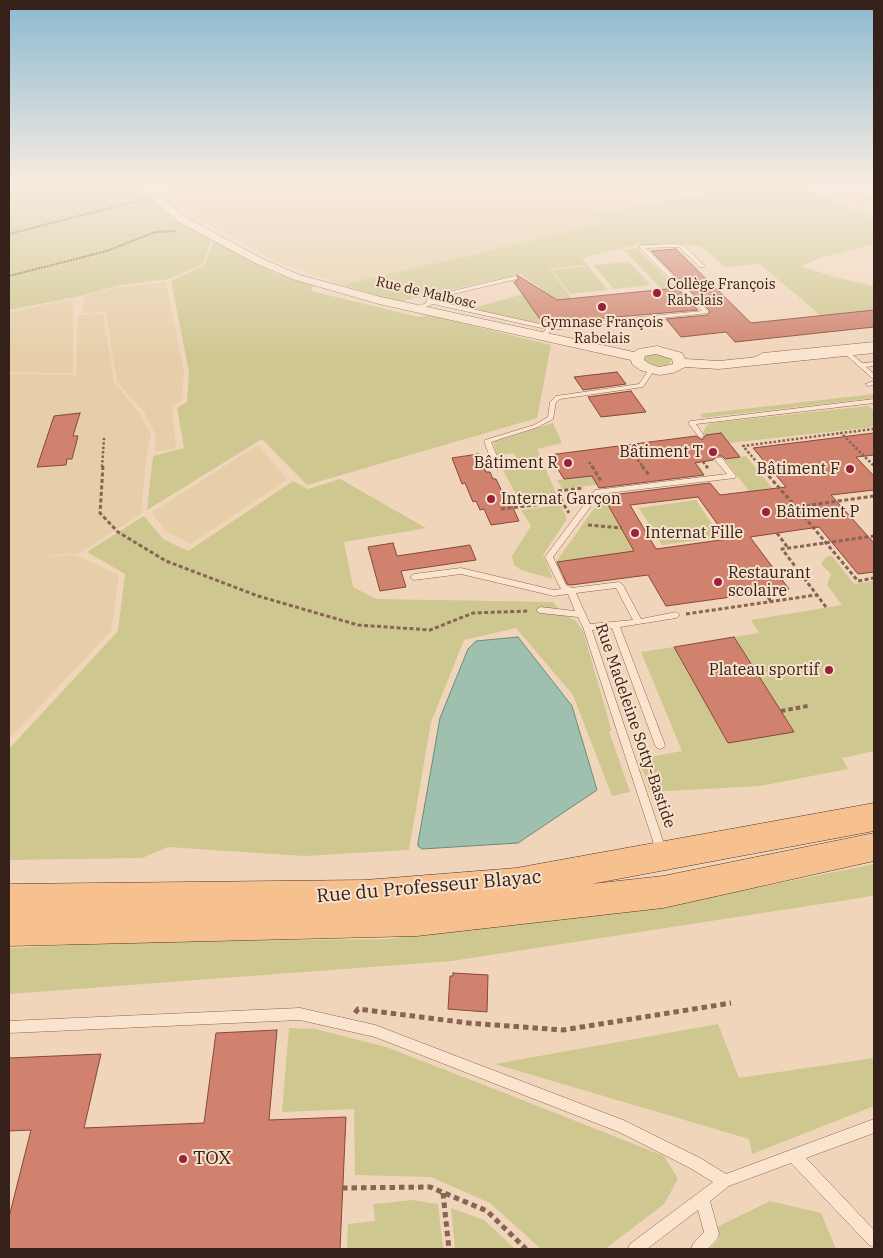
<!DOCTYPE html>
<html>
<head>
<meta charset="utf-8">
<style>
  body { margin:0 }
  #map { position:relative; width:883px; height:1258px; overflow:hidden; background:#f0d5bb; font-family:"IBM Plex Serif",serif }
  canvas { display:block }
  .frame { position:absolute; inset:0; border:10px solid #35211a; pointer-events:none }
</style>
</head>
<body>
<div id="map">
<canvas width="883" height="1258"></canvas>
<div class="frame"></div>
</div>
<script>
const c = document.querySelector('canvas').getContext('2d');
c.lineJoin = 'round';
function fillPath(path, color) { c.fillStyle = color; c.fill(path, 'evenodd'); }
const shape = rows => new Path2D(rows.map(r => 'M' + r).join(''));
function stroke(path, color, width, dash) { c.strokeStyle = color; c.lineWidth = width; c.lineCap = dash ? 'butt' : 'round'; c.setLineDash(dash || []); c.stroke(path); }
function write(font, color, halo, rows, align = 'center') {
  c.font = font + ' "IBM Plex Serif",serif'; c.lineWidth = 4; c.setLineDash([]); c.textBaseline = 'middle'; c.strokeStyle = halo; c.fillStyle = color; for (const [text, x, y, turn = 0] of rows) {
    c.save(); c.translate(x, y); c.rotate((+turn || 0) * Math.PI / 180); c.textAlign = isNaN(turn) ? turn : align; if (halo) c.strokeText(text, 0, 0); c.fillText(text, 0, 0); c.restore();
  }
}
const farmland = shape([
  [161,184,734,184,711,192,588,216,611,222,343,285,281,264,212,226,176,205],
  [166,282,184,372,181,401,172,407,176,449,155,452,155,434,144,412,117,382,106,312,83,313,84,296,118,287],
  [73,299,73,373,9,372,9,312],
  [103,314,114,382,140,414,151,434,146,460,141,514,79,553,28,557,75,555,119,575,111,631,9,739,9,374,76,375,78,315],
  [258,445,287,480,191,544,166,532,152,512]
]);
const green = shape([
  [9,184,143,184,156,202,176,197,164,210,212,239,203,264,168,279,121,285,76,297,9,310],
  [734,184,798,184,874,218,874,244,820,258,801,266,834,277,874,286,874,310,821,316,760,264,725,267,702,247,678,243,643,246,640,244,582,258,588,265,550,269,572,299,529,303,543,324,589,319,591,323,553,327,469,309,542,289,520,274,398,302,343,285,610,222,586,215,711,192],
  [214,240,274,273,313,286,311,291,419,317,429,315,551,345,537,418,307,485,262,439,147,510,153,456,184,448,177,408,187,402,189,372,171,281,204,265],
  [637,248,697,309,683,311,624,250],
  [629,262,651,285,614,289,593,265],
  [588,266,608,290,570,294,552,270],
  [656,353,670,358,671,362,667,365,658,366,649,363,645,360,646,356],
  [874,394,874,398,702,418,700,414],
  [868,406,874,411,874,427,729,443,721,434,704,436,703,432,707,425,712,423],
  [553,423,562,443,537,449,559,500,521,504,503,470,521,467,514,453,497,455,493,442],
  [590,450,696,462,703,471,562,489,557,480,589,476,575,452],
  [746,456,772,488,749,491,724,459],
  [340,479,426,528,344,542,353,587,376,599,553,602,563,614,576,621,583,631,608,718,611,731,609,731,630,792,612,796,573,695,516,628,464,640,431,722,409,850,304,856,168,847,142,858,9,860,9,749,118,631,125,574,87,552,144,516,163,539,188,551,293,481,308,489],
  [603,496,634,551,556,562],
  [696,500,721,537,662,545,639,508],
  [561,505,567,519,543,555,553,579,521,570,514,565,512,556,531,526,521,510],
  [832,556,854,584,874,581,874,751,842,758,848,769,760,786,650,792,639,759,682,751,641,652,674,647,728,743,794,732,734,637,759,633,751,620,842,605,827,585,831,574,821,564,826,557],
  [874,864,874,895,866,897,452,961,9,994,9,948,137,942,388,939,682,903],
  [718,1024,739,1078,874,1058,874,1106,752,1154,749,1139,495,1064],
  [289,1028,315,1029,386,1047,507,1094,664,1156,678,1179,664,1204,605,1249,541,1249,490,1203,431,1177,355,1175,354,1109,282,1112],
  [412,1200,438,1204,443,1249,347,1249,348,1224,375,1221,373,1204],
  [770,1201,821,1213,836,1249,710,1249,719,1239,717,1227],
  [451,1208,484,1220,515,1249,455,1249]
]);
const water = shape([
  [518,637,572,706,597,790,518,843,422,849,418,846,418,843,440,718,468,649,476,641,518,637]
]);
const building = shape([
  [676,249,751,323,874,310,874,327,735,342,726,332,681,337,666,319,708,315,710,311,651,251,676,249],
  [517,275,557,300,677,288,698,310,546,323,542,322,514,282,519,279,517,275],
  [617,372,626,384,583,390,574,377,617,372],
  [631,391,646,412,601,417,588,397,631,391],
  [80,413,73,436,78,436,72,459,67,459,66,465,37,467,54,416,80,413],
  [721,433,740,457,725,459,722,456,716,456,713,460,695,463,704,475,599,488,592,476,564,479,549,455,696,436,702,440,706,435,721,433],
  [874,433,874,455,856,457,874,476,874,490,831,495,874,543,874,572,858,574,819,527,750,537,789,589,666,606,648,575,571,585,567,584,557,562,634,551,603,496,710,483,720,495,786,487,753,448,874,433],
  [698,497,728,539,656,549,630,505,698,497],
  [478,454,486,472,490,472,493,479,496,479,505,498,508,497,519,521,491,525,484,509,480,510,476,501,473,502,465,483,462,484,452,458,478,454],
  [393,543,397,556,470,545,476,560,401,571,406,587,380,591,368,547,393,543],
  [734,637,781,711,794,732,728,743,674,647,734,637],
  [453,973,488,975,487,1012,448,1009,450,976,453,976,453,973],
  [277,1030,269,1120,346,1117,340,1249,9,1249,9,1217,31,1130,9,1131,9,1058,101,1054,84,1128,204,1123,216,1033,277,1030]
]);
const pathFar4 = shape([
  [9,234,144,199],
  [9,276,107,251,155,232,176,231]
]);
const pathFar3 = shape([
  [874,429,841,433,874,466],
  [635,456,643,467],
  [589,462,592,467],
  [703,462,707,467],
  [102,467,104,438],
  [761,467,743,446,841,433]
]);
const pathFar2 = shape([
  [103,466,100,513,118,532,166,561,258,596,358,625,430,630,473,613,528,611],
  [592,466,601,481],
  [642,466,649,475],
  [706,466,708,468],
  [760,466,796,507],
  [874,496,796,507,858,581,874,578],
  [562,502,557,491,584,488],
  [501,509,562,502,569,513],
  [588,525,622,528],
  [777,533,788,548],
  [765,592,771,602],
  [826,607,782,549,874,536],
  [686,614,816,595]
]);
const pathFar1 = shape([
  [781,711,808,706]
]);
const path = shape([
  [355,1013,358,1009,468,1023,563,1030,731,1003],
  [342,1188,430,1187,487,1211,526,1249],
  [443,1193,449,1249]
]);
const lane = shape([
  [874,198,874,200,859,204,857,203,874,198],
  [675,244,683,245,704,265,704,267,700,267,679,247,646,248,708,311,708,313,551,330,548,334,546,335,543,333,546,329,433,304,418,310,415,308,426,303,428,297,515,276,518,278,517,279,432,299,432,300,549,326,702,311,639,247,642,245,675,244],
  [874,342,874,346,764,357,751,363,746,362,763,353,874,342],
  [844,351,848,351,862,363,874,362,874,366,866,367,874,374,874,379,872,378,844,353,844,351],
  [652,367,655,369,643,387,560,399,556,402,553,419,538,427,491,442,502,468,498,470,494,468,484,441,485,440,534,425,548,417,550,402,556,396,639,384,650,368,652,367],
  [874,381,874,385,868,386,865,384,874,381],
  [874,399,874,403,696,424,704,436,701,438,699,437,688,423,691,421,874,399],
  [716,458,722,458,736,476,735,478,600,494,553,557,566,585,572,588,619,582,623,585,641,619,676,612,680,615,676,618,620,627,665,745,663,748,660,749,657,748,655,745,612,628,592,630,663,841,665,853,664,856,660,858,656,856,655,853,653,841,583,627,578,617,540,613,536,610,540,607,575,611,568,594,554,596,461,574,414,580,410,577,414,574,461,568,554,590,561,589,545,557,595,490,727,474,715,460,716,458],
  [616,588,633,620,590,624,576,593,616,588],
  [300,1008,375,1025,623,1120,700,1158,726,1174,874,1119,874,1133,806,1158,874,1230,874,1247,869,1245,791,1163,729,1186,710,1201,719,1234,717,1239,708,1249,691,1249,693,1244,704,1232,698,1210,647,1249,628,1249,630,1244,713,1182,690,1168,619,1132,375,1037,300,1020,9,1033,9,1021,300,1008]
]);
const street = shape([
  [143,184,151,184,161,197,187,218,261,258,300,275,381,297,634,352,639,349,657,346,682,353,685,359,719,361,874,345,874,353,719,369,685,367,673,373,659,375,640,370,632,364,631,360,379,304,292,279,253,262,179,222,154,201,143,184],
  [656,354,672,359,673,364,659,367,650,364,644,360,645,356,656,354]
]);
const primary = shape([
  [874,803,874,831,591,884,663,876,874,833,874,861,663,908,417,936,9,946,9,884,365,880,516,868,874,803]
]);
const markers = [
  [657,293,5,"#99213c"],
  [602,307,5,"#99213c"],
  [713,452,5,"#99213c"],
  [568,463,5,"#99213c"],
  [850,469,5,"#99213c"],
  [491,499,5,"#99213c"],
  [766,512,5,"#99213c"],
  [635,533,5,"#99213c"],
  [718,582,5,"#99213c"],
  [829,670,5,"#99213c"],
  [183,1159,5,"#99213c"]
];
const farPoinames = [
  ["Collège François",667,285],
  ["Rabelais",667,301],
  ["Gymnase François",602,323,"center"],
  ["Rabelais",602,339,"center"]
];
const farStreetnames = [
  ["Rue de Malbosc",426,293,13]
];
const poiNames = [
  ["Bâtiment T",703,452],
  ["Bâtiment R",558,463],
  ["Bâtiment F",840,469],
  ["Internat Garçon",501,499,"left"],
  ["Bâtiment P",776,512,"left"],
  ["Internat Fille",645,533,"left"],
  ["Restaurant",728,573,"left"],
  ["scolaire",728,591,"left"],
  ["Plateau sportif",819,670]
];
const streetNames = [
  ["Rue Madeleine Sotty-Bastide",635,726,71]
];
const nearStreetnames = [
  ["Rue du Professeur Blayac",429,887,-5]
];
const nearPoinames = [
  ["TOX",193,1159]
];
fillPath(farmland, '#e5cea8');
fillPath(green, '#cec78f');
fillPath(water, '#9fc0af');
stroke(water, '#678d7c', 1);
fillPath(building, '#d0826e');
stroke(building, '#874739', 1);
stroke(lane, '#876454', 1);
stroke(street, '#876454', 1);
stroke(primary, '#543429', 1);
stroke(pathFar4, '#876454', 2, [2, 1]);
stroke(pathFar3, '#876454', 2.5, [2.5, 2]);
stroke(pathFar2, '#876454', 3, [4, 2.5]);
stroke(pathFar1, '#876454', 4, [4.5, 3]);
stroke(path, '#876454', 5, [5.5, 4]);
fillPath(lane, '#fae4ce');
fillPath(street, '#fae4ce');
fillPath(primary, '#f6c08f');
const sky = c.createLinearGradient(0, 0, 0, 360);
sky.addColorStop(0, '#8bb9d1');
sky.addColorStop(0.51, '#f8ece0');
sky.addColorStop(1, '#f8ece000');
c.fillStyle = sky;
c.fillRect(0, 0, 883, 360);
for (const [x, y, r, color] of markers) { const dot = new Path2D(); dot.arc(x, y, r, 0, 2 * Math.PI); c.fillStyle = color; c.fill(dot); stroke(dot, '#f7e1cb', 2); }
write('14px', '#35211a', '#f7e1cb', farPoinames, 'left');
write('14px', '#35211a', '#f7e1cb', farStreetnames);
write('16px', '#35211a', '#f7e1cb', poiNames, 'right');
write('16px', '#35211a', '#f7e1cb', streetNames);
write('19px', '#35211a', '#f7e1cb', nearStreetnames);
write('19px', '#35211a', '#f7e1cb', nearPoinames, 'left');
</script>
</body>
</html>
